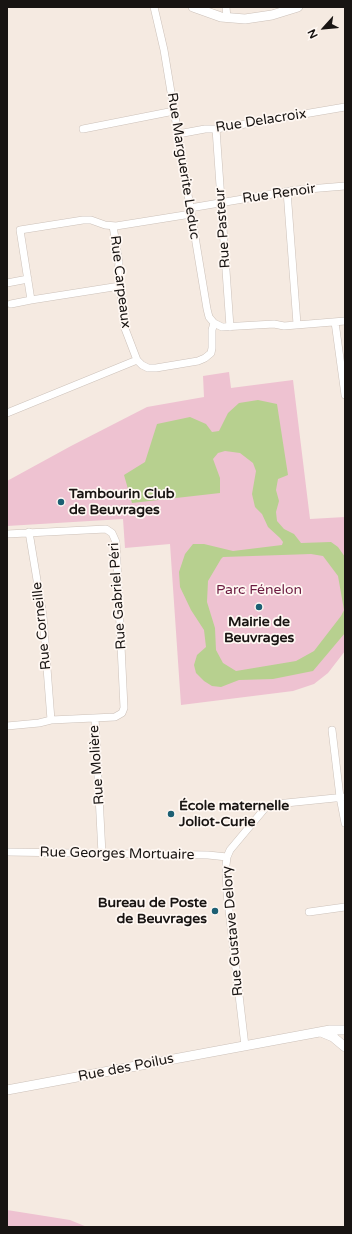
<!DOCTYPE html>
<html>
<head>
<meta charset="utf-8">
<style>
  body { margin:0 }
  #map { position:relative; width:352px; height:1234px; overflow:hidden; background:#f5eae1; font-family:"Varela Round",sans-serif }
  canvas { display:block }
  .frame { position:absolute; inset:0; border:8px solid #181412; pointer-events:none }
  .north { position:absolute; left:304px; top:8px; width:40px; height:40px; -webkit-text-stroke:3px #fff8f3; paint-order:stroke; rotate:243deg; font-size:11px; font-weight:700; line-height:16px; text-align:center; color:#181412 }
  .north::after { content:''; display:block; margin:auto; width:14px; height:18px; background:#181412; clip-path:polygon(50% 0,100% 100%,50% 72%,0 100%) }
</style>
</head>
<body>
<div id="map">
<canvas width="352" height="1234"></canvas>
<div class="frame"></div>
<div class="north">N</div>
</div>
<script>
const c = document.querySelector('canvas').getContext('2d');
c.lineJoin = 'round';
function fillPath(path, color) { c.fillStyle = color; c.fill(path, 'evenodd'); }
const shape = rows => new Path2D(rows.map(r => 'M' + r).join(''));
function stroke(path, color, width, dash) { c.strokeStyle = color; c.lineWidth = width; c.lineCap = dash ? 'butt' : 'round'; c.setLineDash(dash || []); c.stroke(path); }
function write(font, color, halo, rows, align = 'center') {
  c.font = font + ' "Varela Round",sans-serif'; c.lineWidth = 3.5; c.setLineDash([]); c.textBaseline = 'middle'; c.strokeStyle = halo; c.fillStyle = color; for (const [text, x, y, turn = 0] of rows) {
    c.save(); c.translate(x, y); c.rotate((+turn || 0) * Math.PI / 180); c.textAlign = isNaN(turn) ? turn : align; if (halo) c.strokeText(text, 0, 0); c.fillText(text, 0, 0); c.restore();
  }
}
const green = shape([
  [229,372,231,388,293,380,310,519,345,517,345,651,328,673,314,684,293,691,181,705,170,544,125,548,123,519,7,526,7,481,71,446,147,407,204,397,203,376],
  [7,1210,70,1220,87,1227,7,1227]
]);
const water = shape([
  [258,400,277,404,288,475,278,479,276,490,279,501,276,512,277,521,284,529,294,534,301,543,331,542,338,547,345,557,345,633,313,671,273,679,239,680,221,687,212,686,204,681,196,673,194,665,197,655,206,647,204,630,191,610,180,587,179,572,185,554,193,544,204,544,233,551,282,545,283,542,280,538,268,527,262,514,255,507,252,494,256,471,253,463,240,453,225,451,218,453,213,459,220,478,220,493,132,503,124,475,145,462,157,424,190,417,206,424,212,432,219,431,228,413,239,403],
  [311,554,323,556,338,576,344,610,341,616,314,651,296,661,236,671,223,663,216,650,215,628,207,602,208,581,221,559,223,557]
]);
const minor = shape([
  [154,7,164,50,207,309,209,317,214,323,222,327,274,324,284,326,345,321],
  [226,7,227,18],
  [83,129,174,111],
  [216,129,230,327],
  [178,134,205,129,216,129,345,107],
  [287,191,297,324],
  [190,208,296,190,345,186],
  [113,226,119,262,118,274,124,315,124,326,137,360,142,365,148,368,156,368,198,361,205,358,211,353,212,348,212,330,214,323],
  [7,283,28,279],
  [120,286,31,300,20,230,83,220,91,220,105,225,116,226,191,214],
  [11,304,31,300],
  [335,322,345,395],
  [7,413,137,360],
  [29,532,43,616,51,720],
  [7,534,106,529,112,533,116,542,124,708,122,713,115,717,51,720,39,723,7,726],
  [95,718,102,854],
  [332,730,340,797,345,823],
  [7,852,208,855,227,857],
  [309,912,345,907],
  [245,1046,227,893,226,865,227,857,230,850,266,807,276,804,345,797]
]);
const tertiary = shape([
  [193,7,221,17,245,19,272,15,298,7],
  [321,1032,333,1037,345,1047],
  [7,1090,330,1030,345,1030]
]);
const markers = [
  [61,502,4,"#1c5f73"],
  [259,607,4,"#1c5f73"],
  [171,814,4,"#1c5f73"],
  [215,911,4,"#1c5f73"]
];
const streetNames = [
  ["Rue Delacroix",261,121,-9],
  ["Rue Marguerite Leduc",183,166,81],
  ["Rue Renoir",279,194,-8],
  ["Rue Pasteur",223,228,-94],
  ["Rue Carpeaux",120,282,83],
  ["Rue Gabriel Péri",118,596,-94],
  ["Rue Corneille",42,626,-96],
  ["Rue Molière",97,765,-94],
  ["Rue Georges Mortuaire",117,854,1],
  ["Rue Gustave Delory",233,931,-95],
  ["Rue des Poilus",126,1068,-11]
];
const poiNames = [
  ["Tambourin Club",69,494],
  ["de Beuvrages",69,510],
  ["Mairie de",259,622,"center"],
  ["Beuvrages",259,638,"center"],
  ["École maternelle",179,806],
  ["Joliot-Curie",179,822],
  ["Bureau de Poste",207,903,"right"],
  ["de Beuvrages",207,919,"right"]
];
const parkNames = [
  ["Parc Fénelon",259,590]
];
fillPath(green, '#eec2d1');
fillPath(water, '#b7d08f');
stroke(minor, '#ccc1b9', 8);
stroke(tertiary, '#ccc1b9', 10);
stroke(minor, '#fff', 7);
stroke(tertiary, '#fff', 9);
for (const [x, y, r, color] of markers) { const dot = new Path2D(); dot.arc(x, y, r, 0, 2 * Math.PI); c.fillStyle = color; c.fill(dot); stroke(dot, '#fff8f3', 1.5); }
write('14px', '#181412', '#fff8f3', streetNames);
write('bold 14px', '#181412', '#fff8f3', poiNames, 'left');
write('14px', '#6c1b41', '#fff8f3', parkNames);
</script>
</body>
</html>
